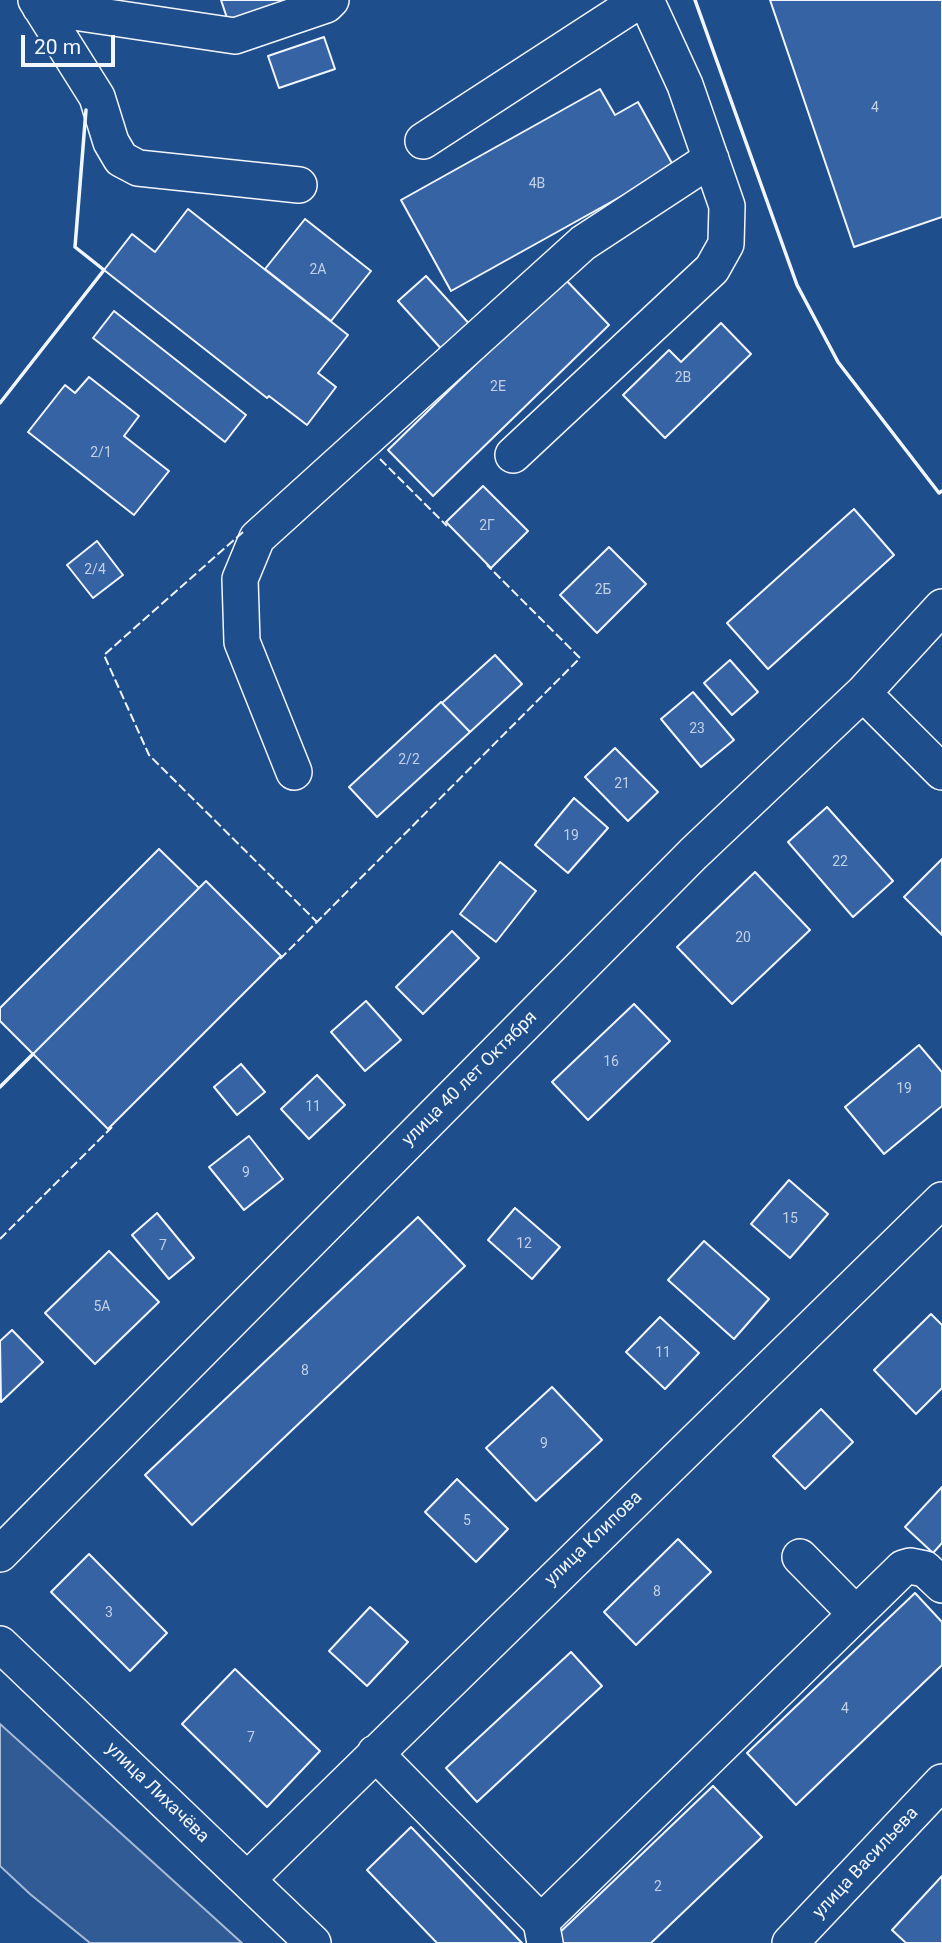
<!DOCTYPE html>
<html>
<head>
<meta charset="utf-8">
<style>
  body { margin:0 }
  #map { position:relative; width:942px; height:1943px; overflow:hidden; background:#1f4e8c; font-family:Roboto,sans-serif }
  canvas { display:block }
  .scale { position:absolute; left:21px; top:35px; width:94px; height:32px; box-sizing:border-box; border:4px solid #f2f6ff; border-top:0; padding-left:9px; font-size:21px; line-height:24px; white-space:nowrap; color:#f2f6ff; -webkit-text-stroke:5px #1f4e8c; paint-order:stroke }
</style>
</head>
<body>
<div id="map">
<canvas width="942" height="1943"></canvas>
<div class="scale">20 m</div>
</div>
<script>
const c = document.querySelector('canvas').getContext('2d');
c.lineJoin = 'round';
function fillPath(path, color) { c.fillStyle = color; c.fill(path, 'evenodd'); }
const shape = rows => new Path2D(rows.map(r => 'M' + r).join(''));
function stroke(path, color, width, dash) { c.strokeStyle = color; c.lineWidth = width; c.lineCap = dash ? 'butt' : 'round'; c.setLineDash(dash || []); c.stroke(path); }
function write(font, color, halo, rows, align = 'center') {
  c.font = font + ' Roboto,sans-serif'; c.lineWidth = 5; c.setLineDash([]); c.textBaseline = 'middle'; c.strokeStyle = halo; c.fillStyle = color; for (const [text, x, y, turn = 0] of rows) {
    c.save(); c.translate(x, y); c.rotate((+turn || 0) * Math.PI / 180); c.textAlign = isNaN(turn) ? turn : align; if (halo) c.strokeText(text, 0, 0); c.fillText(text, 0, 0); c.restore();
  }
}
const built = shape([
  [0,1724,135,1846,242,1943,90,1943,30,1894,0,1866,0,1724]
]);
const building = shape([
  [221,0,289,0,228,21,221,0],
  [770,0,942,0,942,217,854,247,770,0],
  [324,37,335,69,279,88,268,56,324,37],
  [600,89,615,115,638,102,674,167,451,291,401,200,600,89],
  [188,209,348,335,318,373,336,387,307,425,269,396,267,398,104,270,132,234,155,252,188,209],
  [305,219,371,271,331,321,265,269,305,219],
  [426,276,473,328,445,353,398,301,426,276],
  [564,278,609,325,433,496,388,450,564,278],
  [114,311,246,415,225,442,93,338,114,311],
  [721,323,751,354,665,438,623,395,669,350,681,362,721,323],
  [89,377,139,416,124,436,169,471,134,515,28,432,65,385,75,393,89,377],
  [483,486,528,531,491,568,446,522,483,486],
  [854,509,894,555,768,669,727,623,854,509],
  [97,541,123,575,93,598,67,565,97,541],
  [609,547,646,584,597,633,560,595,609,547],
  [495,655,522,684,470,732,442,703,495,655],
  [730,660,758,692,732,715,704,683,730,660],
  [693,692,734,740,701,767,661,719,693,692],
  [441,702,470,732,377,817,349,787,441,702],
  [615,748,658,792,628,821,585,777,615,748],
  [574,798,608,828,568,873,535,845,574,798],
  [827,807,893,881,853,917,788,842,827,807],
  [159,849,199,888,33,1054,0,1021,0,1008,159,849],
  [942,859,942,935,904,897,942,859],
  [500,862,536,891,496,942,460,914,500,862],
  [755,872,810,930,732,1004,677,947,755,872],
  [206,881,281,956,108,1129,33,1054,206,881],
  [452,931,479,958,423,1014,396,987,452,931],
  [366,1001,401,1040,365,1071,331,1032,366,1001],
  [634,1004,670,1041,588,1120,552,1082,634,1004],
  [919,1045,942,1072,942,1106,884,1154,845,1107,919,1045],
  [241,1064,265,1092,237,1115,214,1087,241,1064],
  [317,1075,345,1105,309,1139,281,1109,317,1075],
  [249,1136,283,1179,244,1210,209,1167,249,1136],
  [789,1180,828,1214,790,1258,751,1224,789,1180],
  [515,1208,560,1247,532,1279,488,1240,515,1208],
  [157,1213,194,1258,169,1279,132,1235,157,1213],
  [418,1217,465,1266,192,1525,145,1475,418,1217],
  [704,1241,769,1299,734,1339,668,1280,704,1241],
  [109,1251,159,1302,95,1364,45,1313,109,1251],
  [931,1314,942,1325,942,1388,916,1414,874,1370,931,1314],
  [660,1317,699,1353,665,1389,626,1352,660,1317],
  [12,1330,43,1362,1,1402,0,1341,12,1330],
  [552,1387,602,1440,536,1501,486,1448,552,1387],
  [821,1409,853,1442,805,1489,773,1456,821,1409],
  [457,1479,508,1529,476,1562,425,1512,457,1479],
  [942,1487,942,1543,933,1553,905,1527,942,1487],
  [678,1539,711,1572,636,1645,604,1612,678,1539],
  [89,1554,167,1633,130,1671,51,1592,89,1554],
  [915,1593,942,1622,942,1665,796,1805,747,1753,915,1593],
  [370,1607,408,1642,367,1686,329,1651,370,1607],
  [571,1652,602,1686,477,1802,446,1768,571,1652],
  [235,1669,320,1751,267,1807,182,1724,235,1669],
  [713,1786,762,1837,651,1943,561,1943,555,1937,713,1786],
  [411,1827,522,1943,437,1943,367,1870,411,1827],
  [942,1876,942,1943,906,1943,892,1930,942,1876]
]);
const minor = shape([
  [36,0,97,97,111,142,121,159,138,168,299,185],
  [40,7,235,36,326,5,331,0],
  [423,141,640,0],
  [513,455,712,269,726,244,727,206,685,85,646,0],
  [863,693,942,772],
  [294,772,242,642,240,579,257,538,583,243,711,159],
  [0,1554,693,854,863,693,942,607],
  [856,1614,903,1568,910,1566,925,1569,942,1585],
  [0,1644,313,1943],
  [375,1753,541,1922],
  [247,1880,942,1200],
  [545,1943,541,1922,856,1614,800,1557],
  [790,1943,942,1782]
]);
const fence = shape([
  [380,459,447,526],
  [243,532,104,655,149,755,317,922],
  [280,959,580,658,487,565],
  [0,1239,112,1127]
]);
const wall = shape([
  [695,0,797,285,838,362,939,493,942,491],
  [0,403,104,270,75,247,86,110],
  [0,1087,33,1054]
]);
const numberNames = [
  ["4",875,108],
  ["4В",537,184],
  ["2А",318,270],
  ["2В",683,378],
  ["2Е",498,387],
  ["2/1",101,453],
  ["2Г",487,526],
  ["2/4",95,570],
  ["2Б",603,590],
  ["23",697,729],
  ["2/2",409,760],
  ["21",622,784],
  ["19",571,836],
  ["22",840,862],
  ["20",743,938],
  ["16",611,1062],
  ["19",904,1089],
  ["11",313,1107],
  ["9",246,1173],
  ["15",790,1219],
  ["12",524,1244],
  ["7",163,1246],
  ["5А",102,1307],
  ["11",663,1353],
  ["8",305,1371],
  ["9",544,1444],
  ["5",467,1521],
  ["8",657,1592],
  ["3",109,1613],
  ["4",845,1709],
  ["7",251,1738],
  ["2",658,1887]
];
const streetNames = [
  ["улица 40 лет Октября",470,1079,-45],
  ["улица Клипова",594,1539,-44],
  ["улица Лихачёва",157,1793,44],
  ["улица Васильева",866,1863,-47]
];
fillPath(built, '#305b95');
stroke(built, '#a8bbd7', 2);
fillPath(building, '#3563a3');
stroke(building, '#f2f6ff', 2);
stroke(minor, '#f2f6ff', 38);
stroke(minor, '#1f4e8c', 35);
stroke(fence, '#f2f6ff', 2, [9, 3.5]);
stroke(wall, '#f2f6ff', 3.5);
write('14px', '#c3d1e8', null, numberNames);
write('18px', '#f2f6ff', '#1f4e8c', streetNames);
</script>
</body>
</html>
